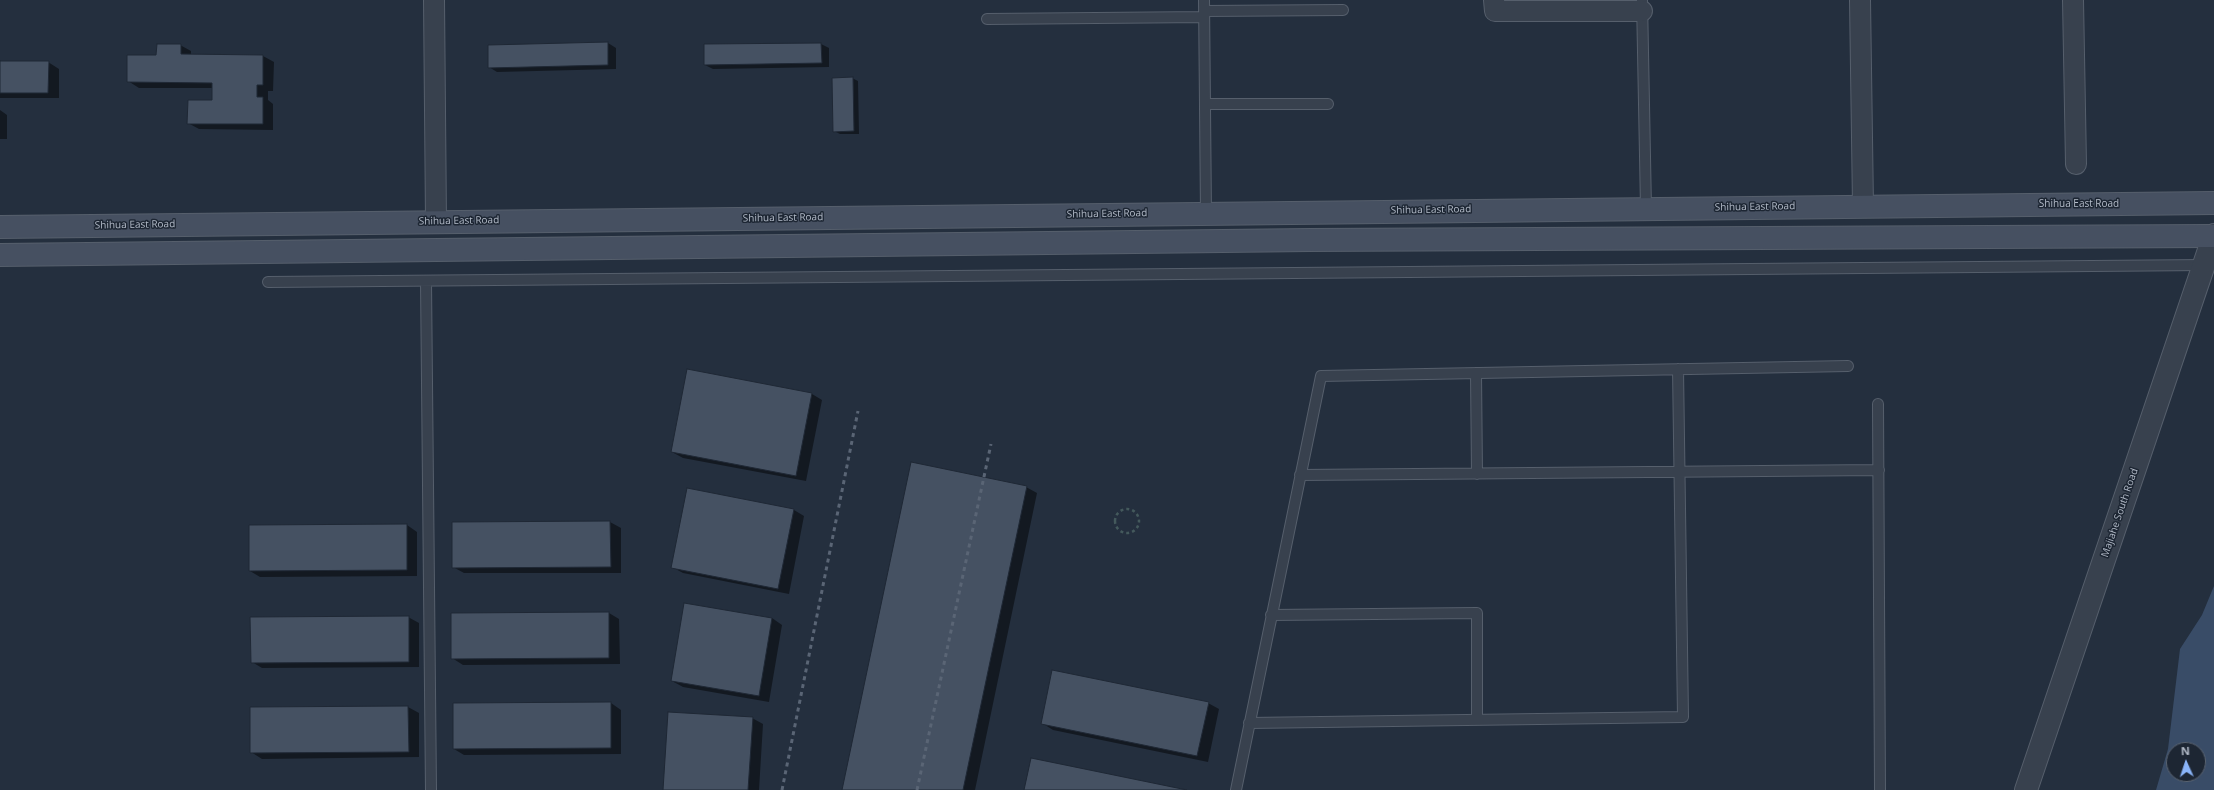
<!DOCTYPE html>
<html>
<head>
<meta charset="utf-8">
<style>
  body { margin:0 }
  #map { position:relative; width:2214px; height:790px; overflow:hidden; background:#242f3e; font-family:"Open Sans",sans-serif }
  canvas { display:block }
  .north { position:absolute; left:2166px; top:742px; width:40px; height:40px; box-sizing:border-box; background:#1d2633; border:1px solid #59626f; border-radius:50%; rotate:357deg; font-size:11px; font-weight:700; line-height:16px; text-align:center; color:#b4bcc9 }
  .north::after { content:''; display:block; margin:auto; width:14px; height:18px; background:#8ab4f8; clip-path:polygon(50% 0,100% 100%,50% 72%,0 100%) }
</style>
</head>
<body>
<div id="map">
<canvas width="2214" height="790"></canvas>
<div class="north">N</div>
</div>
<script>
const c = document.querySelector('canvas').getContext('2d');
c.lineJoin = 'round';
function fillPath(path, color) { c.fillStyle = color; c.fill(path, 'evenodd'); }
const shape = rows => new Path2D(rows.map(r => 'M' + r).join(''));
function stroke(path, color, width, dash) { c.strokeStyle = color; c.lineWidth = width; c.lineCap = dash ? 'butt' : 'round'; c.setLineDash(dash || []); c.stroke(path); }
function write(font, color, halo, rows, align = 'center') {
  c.font = font + ' "Open Sans",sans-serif'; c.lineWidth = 3; c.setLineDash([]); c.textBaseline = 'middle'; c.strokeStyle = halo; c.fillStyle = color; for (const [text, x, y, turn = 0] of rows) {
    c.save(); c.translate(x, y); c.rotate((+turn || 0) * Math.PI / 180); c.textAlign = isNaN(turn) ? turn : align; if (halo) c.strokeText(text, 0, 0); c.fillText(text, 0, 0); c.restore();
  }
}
const water = shape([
  [2214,586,2214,790,2156,790,2168,749,2180,649,2202,615],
  [2174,750,2198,750,2198,774,2174,774]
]);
const shadow = shape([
  [608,43,616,48,616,69,497,72,489,67],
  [821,44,829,48,829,67,713,69,705,65],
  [180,45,191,51,191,56,263,56,274,62,273,91,268,91,268,100,273,104,273,130,199,129,188,123,213,101,213,88,139,88,128,81,157,56],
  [0,62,48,62,59,69,59,98,0,98],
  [852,78,858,81,859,134,840,134,834,131],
  [0,110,7,115,7,139,0,139],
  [812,394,822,400,806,481,683,458,672,452],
  [1026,487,1037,493,975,790,843,790],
  [687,490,794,510,804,516,789,594,683,573,672,567],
  [610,522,621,528,621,573,464,573,453,567,453,523],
  [407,525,417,532,417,576,260,577,250,571],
  [609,613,619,619,620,664,463,665,452,658],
  [408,617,419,623,419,667,262,668,252,662],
  [772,618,782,625,769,702,683,687,672,681],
  [611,703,621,710,621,754,464,755,454,749],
  [1208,703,1219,709,1208,762,1053,730,1042,723],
  [408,707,419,713,419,757,262,759,251,752,251,708],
  [752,718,763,724,759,790,664,790]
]);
const building = shape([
  [608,42,608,65,488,68,488,45,608,42],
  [821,43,822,63,704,65,704,44,821,43],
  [157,44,181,44,181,54,263,55,263,85,257,85,257,97,263,97,263,124,187,124,188,100,212,100,212,83,127,82,127,55,156,55,157,44],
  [0,61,49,61,48,93,0,93,0,61],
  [853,77,854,131,833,132,832,78,853,77],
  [687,369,812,393,796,476,671,452,687,369],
  [911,462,1027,486,963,790,842,790,911,462],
  [687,488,794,509,778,589,671,568,687,488],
  [610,521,611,567,452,568,452,522,610,521],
  [407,524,407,570,249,571,249,525,407,524],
  [684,603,772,618,759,696,671,681,684,603],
  [609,612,609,658,451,659,451,613,609,612],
  [409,616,409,662,251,663,250,617,409,616],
  [1052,670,1209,702,1197,756,1041,724,1052,670],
  [611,702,611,748,453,749,453,703,611,702],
  [408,706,409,752,250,753,250,707,408,706],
  [668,712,753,717,748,790,663,790,668,712],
  [1031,758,1187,790,1024,790,1031,758]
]);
const path = shape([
  '1115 521a12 12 0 1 1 24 0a12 12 0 1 1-24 0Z'
]);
const service = shape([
  [1204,0,1206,213],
  [1642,0,1646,208],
  [1204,11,1343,10],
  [987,19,1204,17],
  [1205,104,1328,104],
  [426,281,431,790],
  [268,282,2206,265],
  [1476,373,1477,474],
  [1878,404,1880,790],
  [1300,475,1879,470],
  [1271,615,1477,613,1477,720],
  [1249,723,1683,717,1678,369],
  [1236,790,1321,376,1848,366]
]);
const minor = shape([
  [434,0,436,221],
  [1494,0,1495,11,1642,11],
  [1860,0,1863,206],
  [2073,0,2076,164]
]);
const tertiary = shape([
  [2026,790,2214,235]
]);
const secondary = shape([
  [0,227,2214,203],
  [0,255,1310,240,2214,236]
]);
const rail = shape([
  [782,790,858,411],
  [917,790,991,444]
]);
const streetNames = [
  ["Shihua East Road",2079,204],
  ["Shihua East Road",1755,207,-1],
  ["Shihua East Road",1431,210,-1],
  ["Shihua East Road",1107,214,-1],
  ["Shihua East Road",783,218,-1],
  ["Shihua East Road",459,221,-1],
  ["Shihua East Road",135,225,-1],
  ["Majiahe South Road",2120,513,-71]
];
fillPath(water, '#394c67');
fillPath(shadow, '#0007');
fillPath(building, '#455162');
stroke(building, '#1f2835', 1);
stroke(service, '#565f6c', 12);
stroke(minor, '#565f6c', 22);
stroke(tertiary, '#565f6c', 24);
stroke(secondary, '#565f6c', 24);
stroke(path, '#44595c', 2.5, [3, 3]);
stroke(service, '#38414e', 10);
stroke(minor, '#38414e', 20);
stroke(tertiary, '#38414e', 22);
stroke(secondary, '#465061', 22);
stroke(rail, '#5a6575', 3, [4, 4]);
write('10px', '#b4bcc9', '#1d2633', streetNames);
</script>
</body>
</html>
